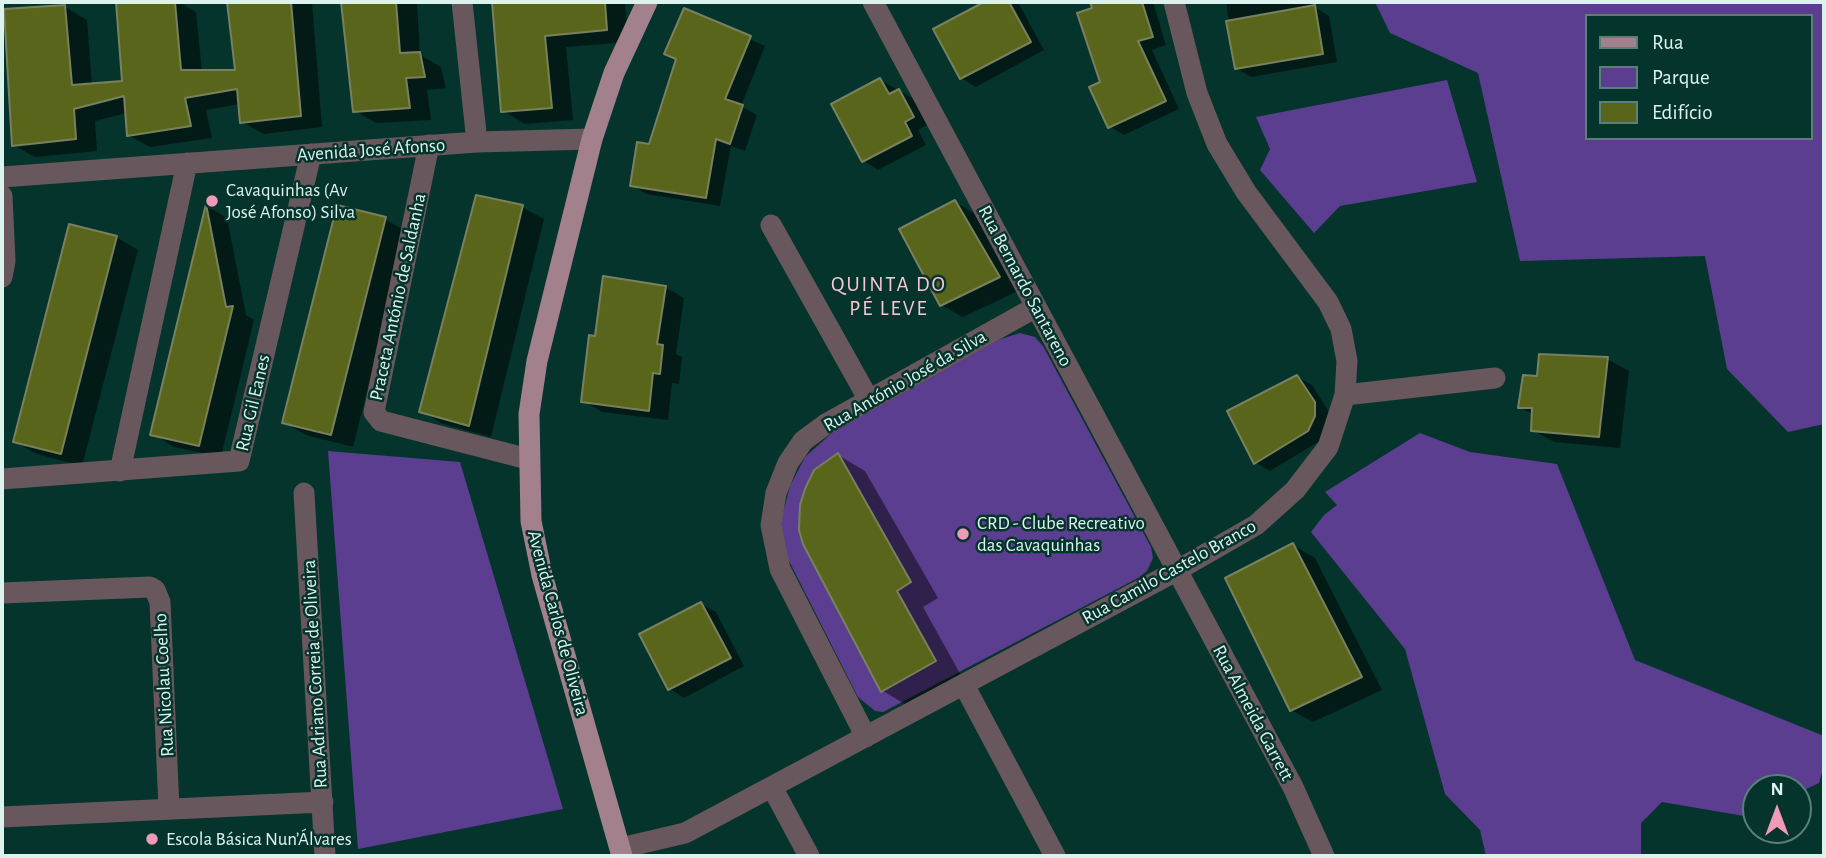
<!DOCTYPE html>
<html>
<head>
<meta charset="utf-8">
<style>
  body { margin:0 }
  #map { position:relative; width:1826px; height:858px; overflow:hidden; background:#05342c; font-family:"Alegreya Sans",sans-serif }
  canvas { display:block }
  .frame { position:absolute; inset:0; border:4px solid #dcf3ed; pointer-events:none }
  .legend { position:absolute; left:1585px; top:14px; width:228px; height:126px; box-sizing:border-box; background:#05342c; border:2px solid #5b8079; margin:0; padding:9px 12px; list-style:none; font-size:21px; color:#dcf3ed }
  .legend li { display:flex; align-items:center; gap:14px; height:35px }
  .legend b { width:35px; border:2px solid #5b8079 }
  .north { position:absolute; left:1742px; top:774px; width:70px; height:70px; box-sizing:border-box; background:#05342c; border:2px solid #5b8079; border-radius:50%; rotate:0deg; font-size:19px; font-weight:700; line-height:28px; text-align:center; color:#dcf3ed }
  .north::after { content:''; display:block; margin:auto; width:24px; height:32px; background:#ef9ab7; clip-path:polygon(50% 0,100% 100%,50% 72%,0 100%) }
</style>
</head>
<body>
<div id="map">
<canvas width="1826" height="858"></canvas>
<div class="frame"></div>
<ul class="legend">
<li><b style="height:9px;background:#a2818c"></b>Rua</li>
<li><b style="height:19px;background:#5b3e8f"></b>Parque</li>
<li><b style="height:19px;background:#5a651c"></b>Edifício</li>
</ul>
<div class="north">N</div>
</div>
<script>
const c = document.querySelector('canvas').getContext('2d');
c.lineJoin = 'round';
function fillPath(path, color) { c.fillStyle = color; c.fill(path, 'evenodd'); }
const shape = rows => new Path2D(rows.map(r => 'M' + r).join(''));
function stroke(path, color, width, dash) { c.strokeStyle = color; c.lineWidth = width; c.lineCap = dash ? 'butt' : 'round'; c.setLineDash(dash || []); c.stroke(path); }
function write(font, color, halo, rows, align = 'center') {
  c.font = font + ' "Alegreya Sans",sans-serif'; c.lineWidth = 5; c.setLineDash([]); c.textBaseline = 'middle'; c.strokeStyle = halo; c.fillStyle = color; for (const [text, x, y, turn = 0] of rows) {
    c.save(); c.translate(x, y); c.rotate((+turn || 0) * Math.PI / 180); c.textAlign = isNaN(turn) ? turn : align; if (halo) c.strokeText(text, 0, 0); c.fillText(text, 0, 0); c.restore();
  }
}
const green = shape([
  [1375,2,1824,2,1824,424,1788,432,1727,369,1705,256,1520,261,1478,73,1390,33],
  [1586,16,1810,16,1810,138,1586,138],
  [1447,80,1477,182,1340,206,1314,233,1260,170,1270,149,1256,117],
  [1020,333,1035,337,1043,346,1151,547,1153,558,1147,571,1138,578,883,712,875,711,858,697,787,557,781,521,790,486,805,457,833,432,998,340],
  [1420,433,1470,452,1557,464,1635,660,1824,736,1824,766,1819,783,1798,793,1798,788,1756,788,1756,814,1750,817,1662,802,1641,823,1641,856,1486,856,1480,830,1445,794,1405,649,1311,532,1324,515,1337,505,1325,492],
  [328,451,460,462,563,809,358,849]
]);
const shadow = shape([
  [179,2,196,12,202,72,237,72,229,2,312,2,322,127,264,134,242,122,240,104,206,110,212,138,150,147,128,135,127,113,95,121,97,151,35,157,13,145,65,7,87,20,92,85,124,83,118,3],
  [343,2,417,2,420,55,441,67,446,88,427,90,431,120,376,123,355,111],
  [494,2,625,2,628,42,566,47,573,120,525,124,503,111],
  [988,2,1018,2,1044,50,976,87,961,78,935,30],
  [1092,2,1153,2,1166,45,1152,50,1179,109,1124,135,1109,126],
  [1226,2,1315,2,1316,8,1329,16,1337,62,1251,77,1236,68],
  [684,10,765,46,741,106,757,115,745,151,731,146,720,206,646,194,632,185,650,146,677,59],
  [880,80,914,99,927,125,918,130,926,145,878,170,864,161],
  [955,202,977,215,1020,290,963,317,941,305],
  [207,206,227,218,246,315,254,320,221,457,174,447,153,434],
  [522,207,544,219,491,437,443,424,421,411],
  [385,219,407,232,353,447,306,435,284,422],
  [116,237,138,250,82,466,37,454,15,442],
  [665,287,684,298,676,354,682,357,679,384,672,383,668,420,602,412,583,401,596,338],
  [1607,359,1629,371,1620,448,1554,442,1532,430,1534,415,1519,407,1539,378],
  [1297,377,1312,385,1329,412,1323,439,1270,471,1255,462],
  [838,455,865,471,938,598,923,607,962,677,910,707,883,691,805,544],
  [1293,545,1315,558,1382,690,1313,722,1291,710],
  [701,604,716,612,744,666,684,698,670,689]
]);
const building = shape([
  [116,2,175,2,181,70,235,70,227,2,291,2,301,116,240,123,237,89,185,98,191,126,127,136,124,96,74,109,76,139,12,146,4,9,65,5,72,85,122,81,116,2],
  [341,2,396,2,400,53,420,52,425,77,406,78,410,108,353,112,341,2],
  [492,2,605,2,607,30,545,36,552,108,501,112,492,2],
  [984,2,1009,2,1031,42,960,79,933,29,984,2],
  [1090,2,1142,2,1153,37,1138,41,1166,101,1108,128,1089,87,1100,82,1077,13,1092,8,1090,2],
  [1315,5,1323,54,1235,69,1226,21,1315,5],
  [684,8,751,36,725,99,743,105,730,144,716,139,706,198,630,186,637,142,649,144,676,59,664,54,684,8],
  [880,78,889,94,899,89,914,117,905,122,912,136,862,162,831,104,880,78],
  [476,195,523,205,469,426,419,412,476,195],
  [955,200,1000,277,940,306,899,229,955,200],
  [206,204,226,307,233,306,199,446,150,435,206,204],
  [337,205,386,217,331,435,282,423,337,205],
  [69,224,117,236,61,454,13,442,69,224],
  [603,276,666,286,657,344,663,345,660,374,653,373,649,411,581,402,589,335,595,336,603,276],
  [1539,354,1608,357,1599,437,1531,431,1532,408,1518,408,1523,375,1537,376,1539,354],
  [1297,375,1315,402,1315,416,1308,431,1254,464,1227,411,1297,375],
  [838,453,911,582,897,591,936,661,881,692,803,544,799,530,800,505,805,489,814,470,838,453],
  [1293,543,1362,677,1290,711,1225,578,1293,543],
  [701,602,731,658,668,690,639,634,701,602]
]);
const minor = shape([
  [462,2,477,142],
  [873,2,1293,787,1324,856],
  [429,145,374,412,381,421,528,459],
  [2,177,477,142,592,139],
  [2,196,5,261,2,277],
  [771,225,869,400],
  [1345,395,1495,378],
  [120,471,187,163],
  [2,479,239,461,311,154],
  [304,493,325,856],
  [2,593,150,587,155,590,160,602,169,809],
  [964,685,1055,856],
  [866,737,780,569,771,525,776,493,788,463,803,441,826,424,1036,307],
  [772,787,809,856],
  [2,817,323,802],
  [621,848,685,833,1176,571,1256,525,1295,490,1328,447,1345,395,1347,361,1341,329,1328,302,1246,192,1217,144,1197,93,1174,2]
]);
const major = shape([
  [622,856,542,575,531,521,529,414,537,361,592,139,614,73,647,2]
]);
const markers = [
  [212,201,7,"#ef9ab7"],
  [963,534,7,"#ef9ab7"],
  [152,839,7,"#ef9ab7"]
];
const streetNames = [
  ["Avenida José Afonso",371,150,-4],
  ["Rua Bernardo Santareno",1025,286,62],
  ["Praceta António de Saldanha",398,297,-78],
  ["Rua António José da Silva",905,381,-30],
  ["Rua Gil Eanes",253,403,-77],
  ["Rua Camilo Castelo Branco",1169,572,-29],
  ["Avenida Carlos de Oliveira",558,623,75],
  ["Rua Adriano Correia de Oliveira",315,674,-93],
  ["Rua Nicolau Coelho",164,685,-93],
  ["Rua Almeida Garrett",1253,713,62]
];
const poiNames = [
  ["Cavaquinhas (Av",226,190],
  ["José Afonso) Silva",226,212],
  ["CRD - Clube Recreativo",977,523],
  ["das Cavaquinhas",977,545],
  ["Escola Básica Nun’Álvares",166,839]
];
const neighbourhoodNames = [
  ["QUINTA DO",889,285],
  ["PÉ LEVE",889,309]
];
fillPath(green, '#5b3e8f');
fillPath(shadow, '#0007');
fillPath(building, '#5a651c');
stroke(building, '#79805e', 2);
stroke(minor, '#68575c', 21);
stroke(major, '#a2818c', 21);
for (const [x, y, r, color] of markers) { const dot = new Path2D(); dot.arc(x, y, r, 0, 2 * Math.PI); c.fillStyle = color; c.fill(dot); stroke(dot, '#05342c', 2.5); }
write('19px', '#dcf3ed', '#05342c', streetNames);
write('19px', '#dcf3ed', '#05342c', poiNames, 'left');
c.letterSpacing = '2px';
write('21px', '#f9c7d7', '#05342c', neighbourhoodNames);
c.letterSpacing = '0px';
</script>
</body>
</html>
